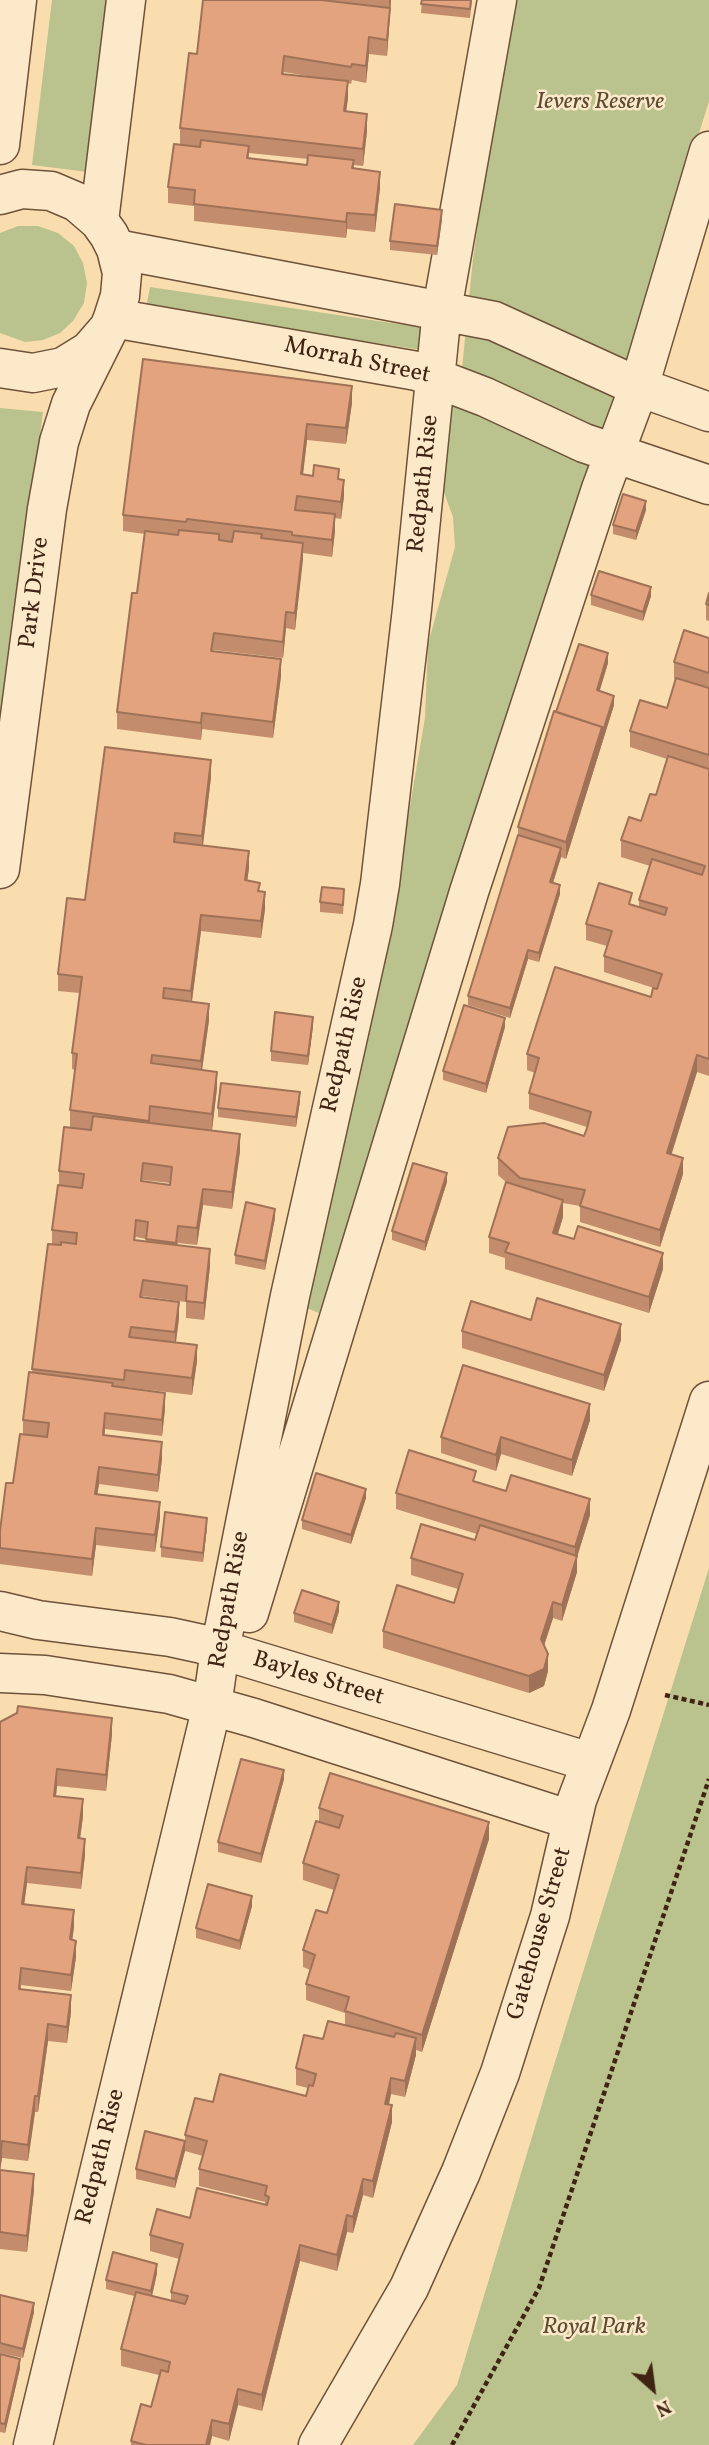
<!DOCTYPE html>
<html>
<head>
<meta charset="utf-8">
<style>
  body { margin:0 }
  #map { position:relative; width:709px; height:2445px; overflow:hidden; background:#faddae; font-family:Vollkorn,serif }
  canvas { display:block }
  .north { position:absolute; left:618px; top:2354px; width:70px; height:70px; -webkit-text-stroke:5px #fce9ca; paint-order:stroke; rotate:152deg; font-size:19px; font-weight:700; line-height:28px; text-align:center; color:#402413 }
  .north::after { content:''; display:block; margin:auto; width:24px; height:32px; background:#402413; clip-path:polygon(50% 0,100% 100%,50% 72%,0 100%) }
</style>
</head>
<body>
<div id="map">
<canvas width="709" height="2445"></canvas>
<div class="north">N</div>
</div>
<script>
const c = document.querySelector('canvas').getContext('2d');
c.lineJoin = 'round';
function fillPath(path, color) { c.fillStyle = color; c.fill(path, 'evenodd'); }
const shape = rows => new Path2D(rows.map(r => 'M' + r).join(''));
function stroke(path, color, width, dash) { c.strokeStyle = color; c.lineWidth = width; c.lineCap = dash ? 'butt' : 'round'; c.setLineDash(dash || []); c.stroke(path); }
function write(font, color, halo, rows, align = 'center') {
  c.font = font + ' Vollkorn,serif'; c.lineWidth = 5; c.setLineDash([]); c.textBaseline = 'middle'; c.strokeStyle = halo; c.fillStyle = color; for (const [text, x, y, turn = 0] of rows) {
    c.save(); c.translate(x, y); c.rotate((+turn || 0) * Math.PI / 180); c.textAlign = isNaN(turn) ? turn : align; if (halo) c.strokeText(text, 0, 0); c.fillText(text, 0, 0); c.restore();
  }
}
const green = shape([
  [52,0,108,0,88,172,32,165],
  [511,0,709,0,709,101,636,337,445,914,319,1313,304,1307,392,910,425,718,428,644,455,547,453,517,438,476,447,423,462,369,473,259],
  [18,226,38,226,58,233,74,246,83,263,87,283,84,303,73,321,60,333,43,340,25,342,0,333,0,233],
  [150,287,425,328,422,350,146,308],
  [0,408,43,412,0,753],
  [709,1568,709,2445,413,2445,457,2385,545,2094]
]);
const path = shape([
  [665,1695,709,1705],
  [452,2445,539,2288,709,1779]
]);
const minor = shape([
  [0,145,17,0],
  [0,195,22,189,51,191,77,202,99,221,109,235,116,249,122,273,120,296,113,318,109,328,89,351,63,367,33,373,0,368],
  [99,221,126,0],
  [116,249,494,321,639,387,709,412],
  [113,318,417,371,485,397,584,443,709,485],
  [0,869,47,509,59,442,71,404,109,328],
  [0,1611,38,1620,170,1637,202,1644,590,1762],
  [249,1613,469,892,601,489,639,387,709,151],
  [0,1673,45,1675,169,1694,254,1718,571,1820],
  [33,2445,212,1706,220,1650,290,1296,373,925,380,884,412,609,442,310,497,0],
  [318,2445,409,2288,461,2172,500,2073,550,1916,577,1800,611,1710,709,1401]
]);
const wall = shape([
  [203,0,391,0,387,56,369,54,366,83,352,80,351,84,348,83,348,98,346,111,367,131,363,166,354,165,354,169,380,188,375,232,347,229,346,238,194,221,194,206,168,203,168,187,180,145,180,128,197,54],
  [284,72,319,78,284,74],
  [249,153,308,159,307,165,249,159],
  [422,0,472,0,470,18,421,13],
  [442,219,437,255,390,250,390,241],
  [143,359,352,403,346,444,307,440,303,474,339,479,344,496,341,519,335,518,335,531,332,557,303,553,295,630,286,628,283,658,214,650,213,651,281,676,273,738,202,729,201,740,117,729,117,712,137,593,145,534,123,531,123,515],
  [646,510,636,540,613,534,613,525],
  [709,593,709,621,706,620,706,604],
  [591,595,651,596,643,621,591,605],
  [709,638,709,1076,697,1072,671,1154,683,1174,660,1247,580,1222,580,1206,563,1203,563,1217,558,1234,663,1269,649,1313,505,1269,505,1258,489,1253,489,1237,507,1183,498,1175,498,1158,584,1136,587,1127,529,1109,529,1093,535,1073,527,1070,527,1054,651,997,657,989,604,972,604,956,607,946,586,940,586,924,632,905,639,907,639,900,650,866,621,857,621,840,641,821,656,795,667,759,630,747,630,731,667,708,675,679,674,679,674,662],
  [608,663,599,691,614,705,566,859,561,857,553,883,560,894,539,962,528,959,510,1018,468,1005,468,996,518,835,518,827,556,712],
  [211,777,203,846,249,868,247,881,260,891,265,909,261,938,201,931,192,1002,209,1020,202,1070,217,1088,212,1130,150,1123,240,1151,232,1209,203,1205,197,1245,178,1243,178,1245,210,1266,204,1320,186,1318,186,1302,143,1296,143,1297,179,1318,176,1342,197,1361,192,1395,125,1387,165,1409,162,1436,105,1429,104,1436,162,1459,158,1492,99,1484,97,1494,160,1518,155,1552,96,1545,92,1576,0,1564,0,1531,13,1483,23,1434,23,1420,32,1372,52,1244,52,1230,59,1185,59,1171,70,1127,70,1110,75,1070,72,1069,72,1053,80,993,58,991,58,974,85,900],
  [143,1180,170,1183,170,1185,143,1181],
  [136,1237,146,1239,146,1241,135,1240],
  [344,898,343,914,320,912,320,902],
  [313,1026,308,1065,271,1061,271,1051],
  [505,1027,486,1093,443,1080,443,1071],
  [300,1101,296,1127,218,1117,218,1108],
  [447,1182,425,1251,392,1240,392,1231],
  [275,1218,265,1270,235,1264,235,1255],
  [531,1320,621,1340,604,1391,462,1348,462,1331],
  [590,1420,572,1476,501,1454,496,1471,441,1453,441,1437],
  [476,1482,590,1515,577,1556,577,1572,562,1621,553,1618,544,1645,548,1671,544,1686,529,1693,383,1648,383,1631,454,1603,458,1589,411,1575,411,1558,475,1540,477,1534,396,1509,396,1493],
  [366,1498,351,1544,302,1529,302,1520],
  [207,1527,203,1562,161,1557,161,1547],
  [339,1611,332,1634,294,1622,294,1613],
  [0,1722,112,1734,106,1791,57,1786,56,1796,83,1816,80,1838,85,1855,81,1889,27,1883,24,1904,74,1927,72,1940,76,1957,71,1991,21,1985,21,1989,71,2012,67,2043,48,2041,38,2112,35,2112,28,2161,2,2158,0,2170,34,2190,27,2252,0,2249],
  [284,1779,261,1863,218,1852,218,1842],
  [319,1808,489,1839,422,2052,416,2050,416,2055,405,2097,391,2094,389,2105,392,2122,373,2198,363,2195,353,2233,347,2232,337,2271,300,2261,262,2411,238,2405,229,2441,212,2436,210,2445,131,2445,131,2441,151,2407,159,2375,121,2366,121,2349,134,2296,106,2289,106,2280,157,2273,152,2296,171,2301,171,2292,179,2259,150,2251,150,2235,190,2218,265,2204,265,2202,199,2186,199,2169,203,2156,185,2151,175,2188,136,2179,136,2169,185,2141,185,2135,213,2102,306,2096,308,2088,296,2085,296,2068,323,2039,345,2025,345,2013,306,2000,306,1984,310,1970,303,1967,303,1950,327,1913,334,1890,303,1880,303,1863,319,1821],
  [252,1906,240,1950,196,1938,196,1928],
  [0,2295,34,2312,23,2358,0,2353],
  [0,2354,20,2368,5,2433,0,2432]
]);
const shadedWall = shape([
  [389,0,391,0,387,56,387,40,389,14],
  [369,37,369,54,366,83,366,66],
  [348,81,348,98,344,127,344,111],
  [367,114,367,131,363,166,363,149],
  [380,172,380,188,375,232,375,215],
  [442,210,442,219,437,255,437,246],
  [347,213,347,229,346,238,346,222],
  [352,386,352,403,346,444,346,428],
  [307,424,307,440,301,491,301,474],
  [344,480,344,496,341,519,341,502],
  [646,501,646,510,636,540,636,531],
  [335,514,335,531,332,557,332,540],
  [303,543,303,560,295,630,295,613],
  [651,587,651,596,643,621,643,612],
  [286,612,286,628,283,658,283,642],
  [608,653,608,663,597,700,597,690],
  [281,659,281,676,273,738,273,722],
  [614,696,614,705,566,859,566,842,602,727],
  [202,713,202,729,201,740,201,723],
  [211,760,211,777,202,852,202,836],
  [561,848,561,857,550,892,550,882],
  [249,851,249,868,245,897,245,880],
  [560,885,560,894,539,962,539,953],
  [265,892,265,909,261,938,261,921],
  [201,915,201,931,191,1007,191,991],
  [528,950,528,959,510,1018,510,1008],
  [209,1004,209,1020,201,1077,201,1061],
  [313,1017,313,1026,308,1065,308,1056],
  [505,1018,505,1027,486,1093,486,1084],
  [697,1055,697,1072,667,1169,667,1153],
  [217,1072,217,1088,212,1130,212,1114],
  [300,1092,300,1101,296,1127,296,1117],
  [240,1134,240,1151,232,1209,232,1192],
  [683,1158,683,1174,660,1247,660,1230],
  [447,1173,447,1182,425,1251,425,1242],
  [203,1189,203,1205,197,1245,197,1228],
  [563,1200,563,1217,553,1249,553,1233],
  [275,1209,275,1218,265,1270,265,1261],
  [210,1249,210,1266,204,1320,204,1303],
  [663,1253,663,1269,649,1313,649,1297],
  [179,1302,179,1318,175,1349,175,1332],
  [621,1324,621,1340,604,1391,604,1375],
  [197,1345,197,1361,192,1395,192,1378],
  [165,1393,165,1409,162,1436,162,1420],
  [590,1404,590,1420,572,1476,572,1460],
  [105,1413,105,1429,103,1452,103,1435],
  [501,1437,501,1454,496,1471,496,1455],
  [162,1442,162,1459,158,1492,158,1475],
  [99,1467,99,1484,95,1510,95,1494],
  [366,1489,366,1498,351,1544,351,1535],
  [590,1499,590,1515,575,1564,575,1547],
  [160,1502,160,1518,155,1552,155,1535],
  [207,1518,207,1527,203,1562,203,1553],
  [96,1528,96,1545,92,1576,92,1559],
  [577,1556,577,1572,562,1621,562,1605],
  [339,1602,339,1611,332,1634,332,1625],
  [553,1602,553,1618,541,1655,541,1639],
  [548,1654,548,1671,544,1686,529,1693,529,1676],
  [112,1718,112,1734,106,1791,106,1775],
  [57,1769,57,1786,54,1813,54,1796],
  [284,1770,284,1779,261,1863,261,1854],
  [83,1799,83,1816,78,1854,78,1838],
  [489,1822,489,1839,422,2052,422,2035],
  [85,1839,85,1855,81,1889,81,1873],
  [27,1867,27,1883,22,1921,22,1904],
  [252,1896,252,1906,240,1950,240,1941],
  [74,1910,74,1927,70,1956,70,1939],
  [76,1941,76,1957,71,1991,71,1975],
  [71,1995,71,2012,67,2043,67,2027],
  [48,2024,48,2041,38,2112,38,2096],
  [416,2038,416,2055,405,2097,405,2081],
  [391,2078,391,2094,385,2121,385,2104],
  [35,2096,35,2112,28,2161,28,2145],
  [392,2105,392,2122,373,2198,373,2181],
  [2,2141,2,2158,0,2172,0,2156],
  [185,2142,185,2151,175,2188,175,2179],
  [34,2174,34,2190,27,2252,27,2236],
  [363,2179,363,2195,353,2233,353,2217],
  [347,2215,347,2232,337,2271,337,2255],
  [300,2245,300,2261,262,2411,262,2395],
  [157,2264,157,2273,151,2300,151,2291],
  [34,2303,34,2312,23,2358,23,2349],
  [20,2359,20,2368,5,2433,5,2424],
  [238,2389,238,2405,229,2441,229,2424],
  [212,2420,212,2436,210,2445,206,2445]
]);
const building = shape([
  [203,0,321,0,390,8,387,40,369,37,366,66,352,64,351,67,284,56,282,74,348,81,344,111,367,114,363,149,180,128,189,53,197,54,203,0],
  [422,0,471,0,470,9,421,4,422,0],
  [201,140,249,146,247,158,307,165,308,155,354,160,352,168,380,172,375,215,347,213,346,222,194,204,195,190,168,187,174,144,200,147,201,140],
  [395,204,442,210,437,246,390,241,395,204],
  [143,359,352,386,346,428,307,424,301,474,313,476,314,465,339,469,338,479,344,480,341,502,297,496,295,510,335,514,332,540,292,535,292,532,187,519,186,522,123,515,143,359],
  [623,494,646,501,636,531,613,525,623,494],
  [179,530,219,534,219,540,232,542,234,531,262,534,261,538,303,543,295,613,286,612,283,642,214,633,211,651,281,659,273,722,202,713,201,723,117,712,132,593,137,593,145,531,178,535,179,530],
  [599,571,651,587,643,612,591,595,599,571],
  [709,593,709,605,706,604,709,593],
  [684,630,709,638,709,673,674,662,684,630],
  [579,644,608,653,597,690,614,696,602,734,602,727,556,712,579,644],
  [676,678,709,688,709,755,630,731,640,700,667,708,676,678],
  [554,711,602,727,566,842,518,827,554,711],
  [105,747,211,760,202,836,175,833,174,842,249,851,245,880,260,883,258,891,265,892,261,921,201,915,191,991,164,988,163,998,209,1004,201,1061,152,1055,151,1063,217,1072,212,1114,150,1106,149,1121,70,1110,77,1054,72,1053,82,977,58,974,67,898,85,900,105,747],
  [668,756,709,769,709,1059,697,1055,667,1153,683,1158,660,1230,580,1206,585,1190,520,1178,498,1158,508,1127,544,1123,584,1136,587,1128,591,1112,529,1093,539,1058,527,1054,555,967,651,997,653,988,657,989,662,974,604,956,612,931,586,924,599,883,632,893,629,904,665,915,667,908,639,900,652,859,702,875,705,866,621,840,629,817,641,821,650,794,656,795,668,756],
  [518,835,561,848,550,882,560,885,539,953,528,950,510,1008,468,996,518,835],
  [322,887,344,889,343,905,320,902,322,887],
  [464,1005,505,1018,486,1084,443,1071,464,1005],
  [275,1012,313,1017,308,1056,271,1051,275,1012],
  [221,1083,300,1092,296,1117,218,1108,221,1083],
  [93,1116,240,1134,232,1192,203,1189,197,1228,178,1226,176,1243,146,1239,148,1222,136,1220,134,1240,210,1249,204,1303,186,1301,187,1286,143,1280,140,1297,179,1302,175,1332,131,1327,129,1337,197,1345,192,1378,125,1370,124,1380,32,1369,48,1244,61,1245,61,1242,76,1244,77,1233,52,1230,58,1185,82,1188,84,1174,59,1171,64,1127,91,1130,93,1116],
  [143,1163,172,1167,170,1185,141,1181,143,1163],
  [413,1163,447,1173,425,1242,392,1231,413,1163],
  [506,1182,563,1200,553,1233,574,1239,578,1226,663,1253,649,1297,505,1252,509,1243,489,1237,506,1182],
  [246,1202,275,1209,265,1261,235,1255,246,1202],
  [537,1298,621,1324,604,1375,462,1331,471,1301,531,1320,537,1298],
  [463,1365,590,1404,572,1460,501,1437,496,1455,441,1437,463,1365],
  [29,1372,113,1383,112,1386,165,1393,162,1420,105,1413,103,1435,162,1442,158,1475,99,1467,95,1494,160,1502,155,1535,96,1528,92,1559,0,1548,0,1531,6,1483,13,1483,20,1434,47,1437,49,1423,23,1420,29,1372],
  [409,1450,476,1471,473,1481,506,1491,511,1475,590,1499,575,1547,396,1493,409,1450],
  [316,1473,366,1489,351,1535,302,1520,316,1473],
  [165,1512,207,1518,203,1553,161,1547,165,1512],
  [421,1524,475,1540,480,1525,577,1556,562,1605,553,1602,541,1639,548,1654,544,1669,529,1676,383,1631,397,1585,454,1603,463,1574,411,1558,421,1524],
  [302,1590,339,1602,332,1625,294,1613,302,1590],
  [18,1706,112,1718,106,1775,57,1769,54,1796,83,1799,78,1838,85,1839,81,1873,27,1867,22,1904,74,1910,70,1939,76,1941,71,1975,21,1968,19,1989,71,1995,67,2027,48,2024,38,2096,35,2096,28,2145,2,2141,0,2156,0,1722,17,1713,18,1706],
  [241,1759,284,1770,261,1854,218,1842,241,1759],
  [330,1773,489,1822,422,2035,345,2011,349,1997,306,1984,315,1955,303,1950,316,1910,327,1913,339,1875,303,1863,316,1821,339,1828,343,1816,319,1808,330,1773],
  [208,1884,252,1896,240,1941,196,1928,208,1884],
  [328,2021,394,2037,396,2033,416,2038,405,2081,391,2078,385,2104,392,2105,373,2181,363,2179,353,2217,347,2215,337,2255,300,2245,262,2395,238,2389,229,2424,212,2420,206,2445,146,2445,131,2441,141,2404,151,2407,161,2370,168,2372,170,2362,121,2349,136,2292,185,2304,188,2296,171,2292,183,2244,150,2235,157,2209,190,2218,197,2188,267,2205,269,2197,265,2195,267,2186,199,2169,207,2141,185,2135,195,2098,213,2102,220,2074,306,2096,309,2085,313,2086,316,2074,296,2068,304,2035,323,2039,328,2021],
  [145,2131,185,2141,175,2179,136,2169,145,2131],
  [0,2170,34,2174,27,2236,0,2232,0,2170],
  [113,2252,157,2264,151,2291,106,2280,113,2252],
  [0,2295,34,2303,23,2349,0,2343,0,2295],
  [0,2354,20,2359,5,2424,0,2423,0,2354]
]);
const parkNames = [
  ["Ievers Reserve",600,104],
  ["Royal Park",594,2329]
];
const streetNames = [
  ["Morrah Street",357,362,12],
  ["Redpath Rise",425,484,-84],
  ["Park Drive",36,593,-83],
  ["Redpath Rise",346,1045,-77],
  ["Redpath Rise",231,1600,-80],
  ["Bayles Street",318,1680,17],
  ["Gatehouse Street",541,1934,-74],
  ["Redpath Rise",102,2157,-76]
];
fillPath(green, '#bac28d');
stroke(minor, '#6e523a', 41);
stroke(path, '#402413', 4.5, [5, 3.5]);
stroke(minor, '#fce9ca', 38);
fillPath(wall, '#c38c6c');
fillPath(shadedWall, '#9f7258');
fillPath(building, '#e3a37e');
stroke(building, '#9f7258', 2);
write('italic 24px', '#5e4c32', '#fce9ca', parkNames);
write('24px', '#402413', '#fce9ca', streetNames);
</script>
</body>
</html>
